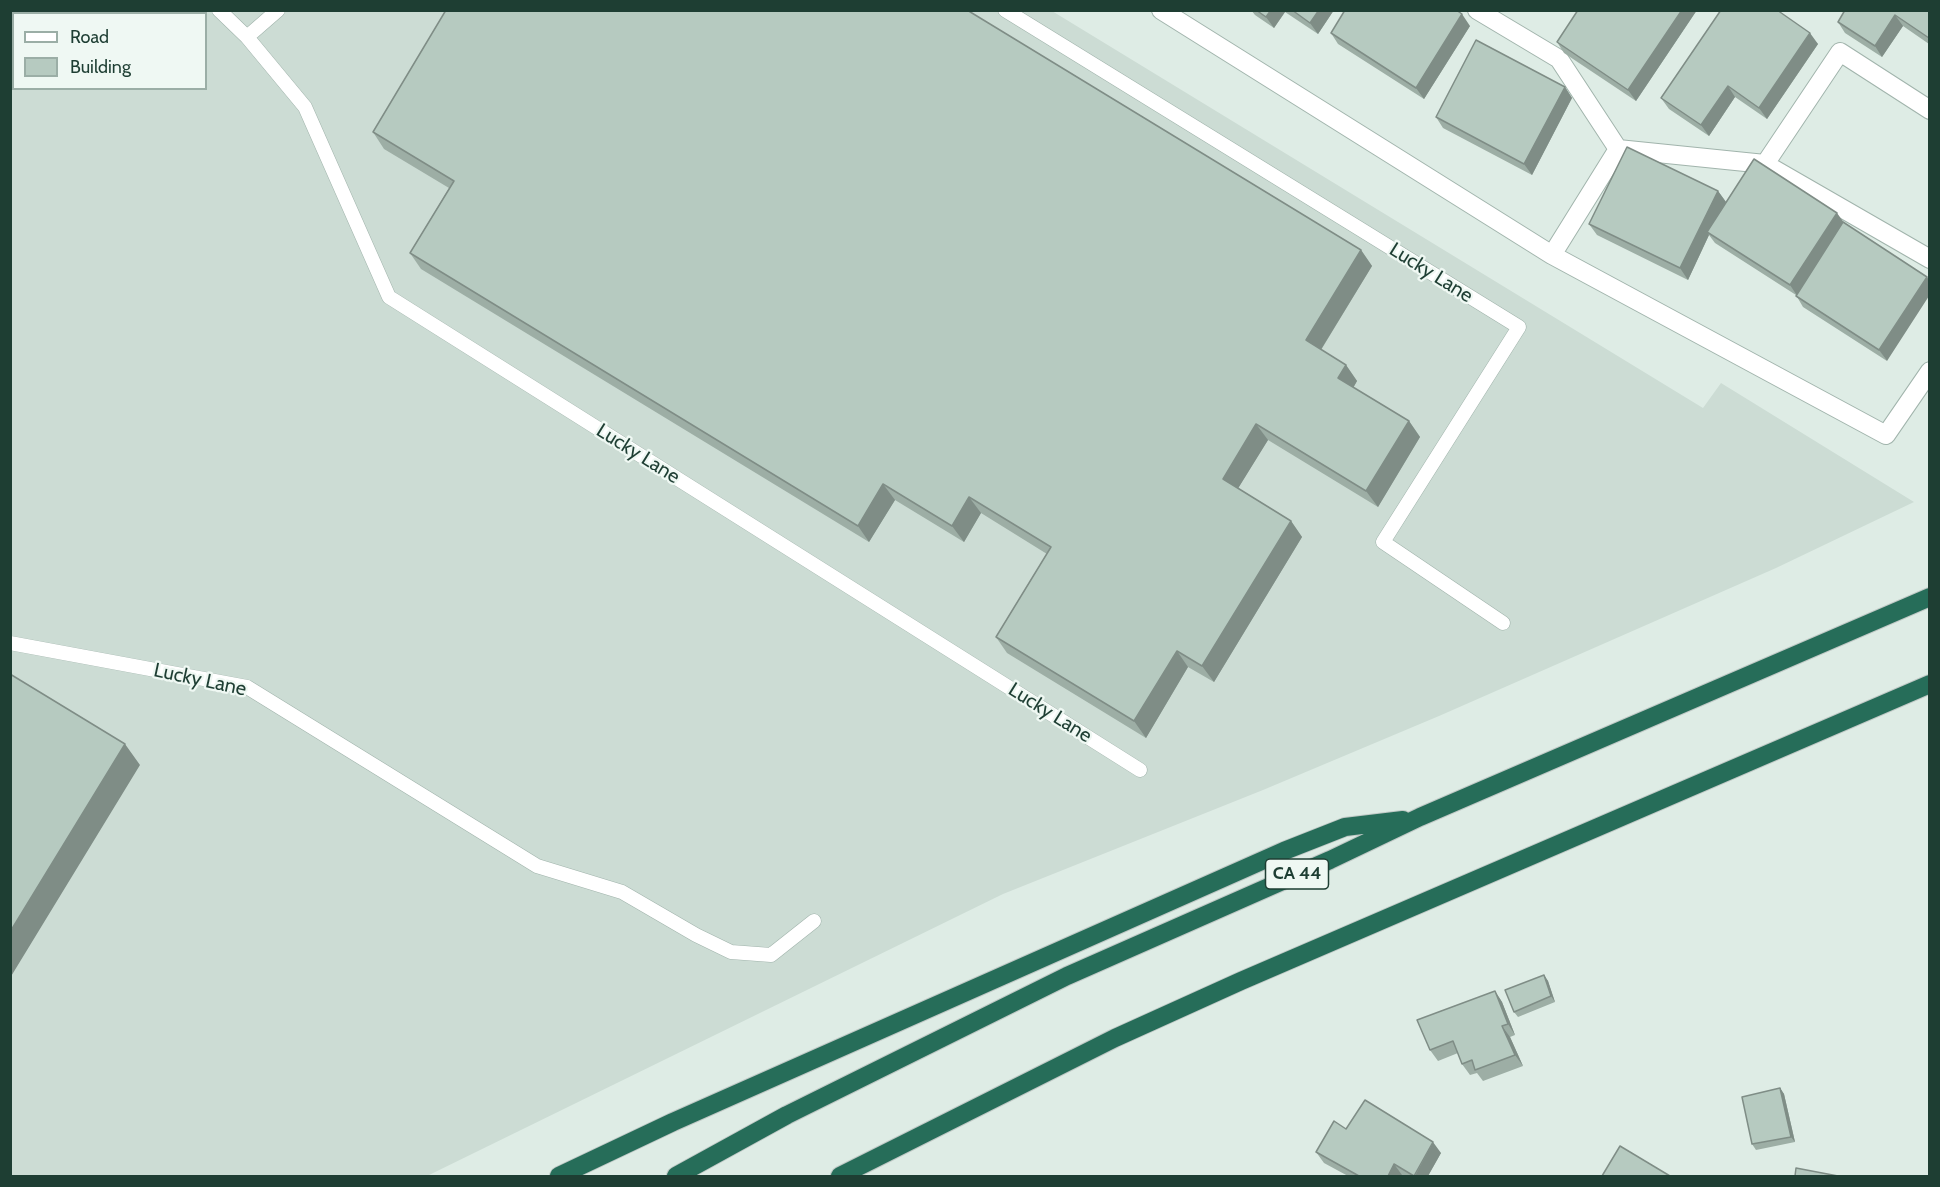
<!DOCTYPE html>
<html>
<head>
<meta charset="utf-8">
<style>
  body { margin:0 }
  #map { position:relative; width:1940px; height:1187px; overflow:hidden; background:#deece5; font-family:Cabin,sans-serif }
  canvas { display:block }
  .frame { position:absolute; inset:0; border:12px solid #1e3e33; pointer-events:none }
  .legend { position:absolute; left:12px; top:12px; width:195px; height:78px; box-sizing:border-box; background:#eff8f3; border:2px solid #9baea6; margin:0; padding:8px 10px; list-style:none; font-size:18px; color:#1e3e33 }
  .legend li { display:flex; align-items:center; gap:12px; height:30px }
  .legend b { width:30px; border:2px solid #9baea6 }
</style>
</head>
<body>
<div id="map">
<canvas width="1940" height="1187"></canvas>
<div class="frame"></div>
<ul class="legend">
<li><b style="height:8px;background:#fff"></b>Road</li>
<li><b style="height:16px;background:#b6cac0"></b>Building</li>
</ul>
</div>
<script>
const c = document.querySelector('canvas').getContext('2d');
c.lineJoin = 'round';
function fillPath(path, color) { c.fillStyle = color; c.fill(path, 'evenodd'); }
const shape = rows => new Path2D(rows.map(r => 'M' + r).join(''));
function stroke(path, color, width, dash) { c.strokeStyle = color; c.lineWidth = width; c.lineCap = dash ? 'butt' : 'round'; c.setLineDash(dash || []); c.stroke(path); }
function write(font, color, halo, rows, align = 'center') {
  c.font = font + ' Cabin,sans-serif'; c.lineWidth = 4.5; c.setLineDash([]); c.textBaseline = 'middle'; c.strokeStyle = halo; c.fillStyle = color; for (const [text, x, y, turn = 0] of rows) {
    c.save(); c.translate(x, y); c.rotate((+turn || 0) * Math.PI / 180); c.textAlign = isNaN(turn) ? turn : align; if (halo) c.strokeText(text, 0, 0); c.fillText(text, 0, 0); c.restore();
  }
}
const built = shape([
  [10,11,1052,11,1703,408,1721,383,1914,502,1776,568,1439,716,1263,790,1003,894,427,1176,11,1176],
  [14,14,206,14,206,88,14,88]
]);
const lane = shape([
  [219,10,247,37,305,107,389,297,1140,770],
  [1005,10,1519,327,1383,542,1503,623],
  [247,37,278,10],
  [10,643,247,687,537,866,622,892,696,935,731,952,771,955,814,921]
]);
const street = shape([
  [1161,10,1552,255,1618,149,1559,59,1477,10],
  [1618,149,1765,164,1930,259],
  [1765,164,1840,52,1930,110],
  [1552,255,1886,435,1930,371]
]);
const highway = shape([
  [559,1176,673,1122,1284,851,1345,827,1403,820],
  [676,1176,787,1115,1067,976,1330,860,1420,817,1930,597],
  [840,1176,1115,1038,1241,981,1930,684]
]);
const wall = shape([
  [1251,10,1334,10,1318,34,1285,12,1274,28,1255,15],
  [1578,10,1697,10,1636,101,1564,53,1557,42],
  [1721,10,1781,10,1780,13,1818,44,1767,119,1735,97,1709,136,1669,109,1661,98],
  [1929,10,1929,44,1903,26,1882,57,1845,33,1838,22],
  [1470,26,1424,99,1338,44,1331,33],
  [1565,87,1572,98,1532,175,1443,128,1436,117],
  [373,132,1361,250,1372,266,1321,350,1346,365,1357,381,1353,388,1409,421,1420,437,1378,507,1268,440,1238,488,1291,521,1302,537,1214,682,1188,667,1146,738,1007,653,996,637,1047,554,981,513,964,542,895,500,869,542,421,269,410,253,449,188,384,149],
  [1754,159,1887,361,1803,307,1796,295,1715,243,1709,235,1688,280,1597,235,1589,224,1718,191,1726,202],
  [1544,975,1548,981,1555,1002,1518,1017,1514,1012],
  [1495,991,1502,1002,1515,1035,1510,1037,1523,1066,1483,1081,1477,1073,1470,1075,1462,1064,1458,1053,1438,1061,1430,1050],
  [1780,1088,1784,1094,1795,1142,1756,1150,1752,1144],
  [1346,1129,1441,1153,1428,1176,1404,1176,1402,1175,1402,1176,1348,1176,1324,1163,1316,1152]
]);
const shadedWall = shape([
  [1271,10,1284,10,1285,12,1274,28,1266,17],
  [1319,10,1334,10,1318,34,1310,23],
  [1682,10,1697,10,1636,101,1628,90],
  [1462,14,1470,26,1424,99,1416,88],
  [1895,15,1903,26,1882,57,1875,46],
  [1810,33,1818,44,1767,119,1759,108],
  [1728,86,1735,97,1709,136,1701,125],
  [1565,87,1572,98,1532,175,1524,164],
  [1718,191,1726,202,1707,232,1709,235,1688,280,1680,268],
  [1837,213,1845,224,1798,297,1790,285],
  [1361,250,1372,266,1317,356,1306,340],
  [1927,277,1929,280,1929,296,1887,361,1879,350],
  [1346,365,1357,381,1349,395,1338,378],
  [1409,421,1420,437,1378,507,1366,491],
  [1256,424,1268,440,1234,495,1223,479],
  [883,484,895,500,869,542,858,526],
  [969,497,981,513,964,542,952,526],
  [1291,521,1302,537,1214,682,1202,666],
  [1177,651,1188,667,1146,738,1134,721],
  [125,744,140,765,10,978,10,932],
  [1544,975,1548,981,1555,1002,1551,996],
  [1495,991,1502,1002,1515,1035,1508,1024],
  [1502,1026,1510,1037,1523,1066,1515,1055],
  [1780,1088,1784,1094,1795,1142,1791,1137],
  [1433,1142,1441,1153,1428,1176,1415,1176],
  [1394,1164,1402,1175,1402,1176,1388,1176]
]);
const building = shape([
  [446,10,967,10,1361,250,1306,340,1346,365,1338,378,1409,421,1366,491,1256,424,1223,479,1291,521,1202,666,1177,651,1134,721,996,637,1051,547,969,497,952,526,883,484,858,526,410,253,454,181,373,132,446,10],
  [1256,10,1271,10,1266,17,1256,10],
  [1292,10,1319,10,1310,23,1292,10],
  [1345,10,1456,10,1462,14,1416,88,1331,33,1345,10],
  [1578,10,1682,10,1628,90,1557,42,1578,10],
  [1721,10,1777,10,1810,33,1759,108,1728,86,1701,125,1661,98,1721,10],
  [1845,10,1929,10,1929,38,1895,15,1875,46,1838,22,1845,10],
  [1476,40,1565,87,1524,164,1436,117,1476,40],
  [1627,147,1718,191,1680,268,1589,224,1627,147],
  [1754,159,1837,213,1790,285,1707,232,1754,159],
  [1843,222,1927,277,1879,350,1796,296,1843,222],
  [10,674,125,744,10,932,10,674],
  [1544,975,1551,996,1514,1012,1505,990,1544,975],
  [1495,991,1508,1024,1502,1026,1515,1055,1475,1070,1472,1060,1462,1064,1453,1041,1430,1050,1417,1020,1495,991],
  [1780,1088,1791,1137,1752,1144,1742,1097,1780,1088],
  [1365,1100,1433,1142,1414,1176,1394,1164,1388,1176,1359,1176,1316,1152,1334,1121,1346,1129,1365,1100],
  [1620,1146,1670,1176,1602,1176,1620,1146],
  [1796,1168,1838,1176,1795,1176,1796,1168]
]);
const shields = [
  [1297,874,63]
];
const shieldNames = [
  ["CA 44",1297,874]
];
const streetNames = [
  ["Lucky Lane",1431,273,32],
  ["Lucky Lane",638,454,32],
  ["Lucky Lane",200,680,12],
  ["Lucky Lane",1050,713,32]
];
fillPath(built, '#ccdcd4');
stroke(lane, '#a1b4ac', 15);
stroke(street, '#a1b4ac', 20);
stroke(highway, '#c0c9c6', 20);
stroke(lane, '#fff', 14);
stroke(street, '#fff', 18);
stroke(highway, '#266d59', 18);
fillPath(wall, '#9daea5');
fillPath(shadedWall, '#7f8d86');
fillPath(building, '#b6cac0');
stroke(building, '#7f8d86', 1.5);
for (const [x, y, w] of shields) { const box = new Path2D(); box.roundRect(x - w / 2, y - 15, w, 30, 4.5); c.fillStyle = '#eff8f3'; c.fill(box); stroke(box, '#1e3e33', 1.5); }
write('bold 18px', '#1e3e33', null, shieldNames);
write('20px', '#1e3e33', '#eff8f3', streetNames);
</script>
</body>
</html>
